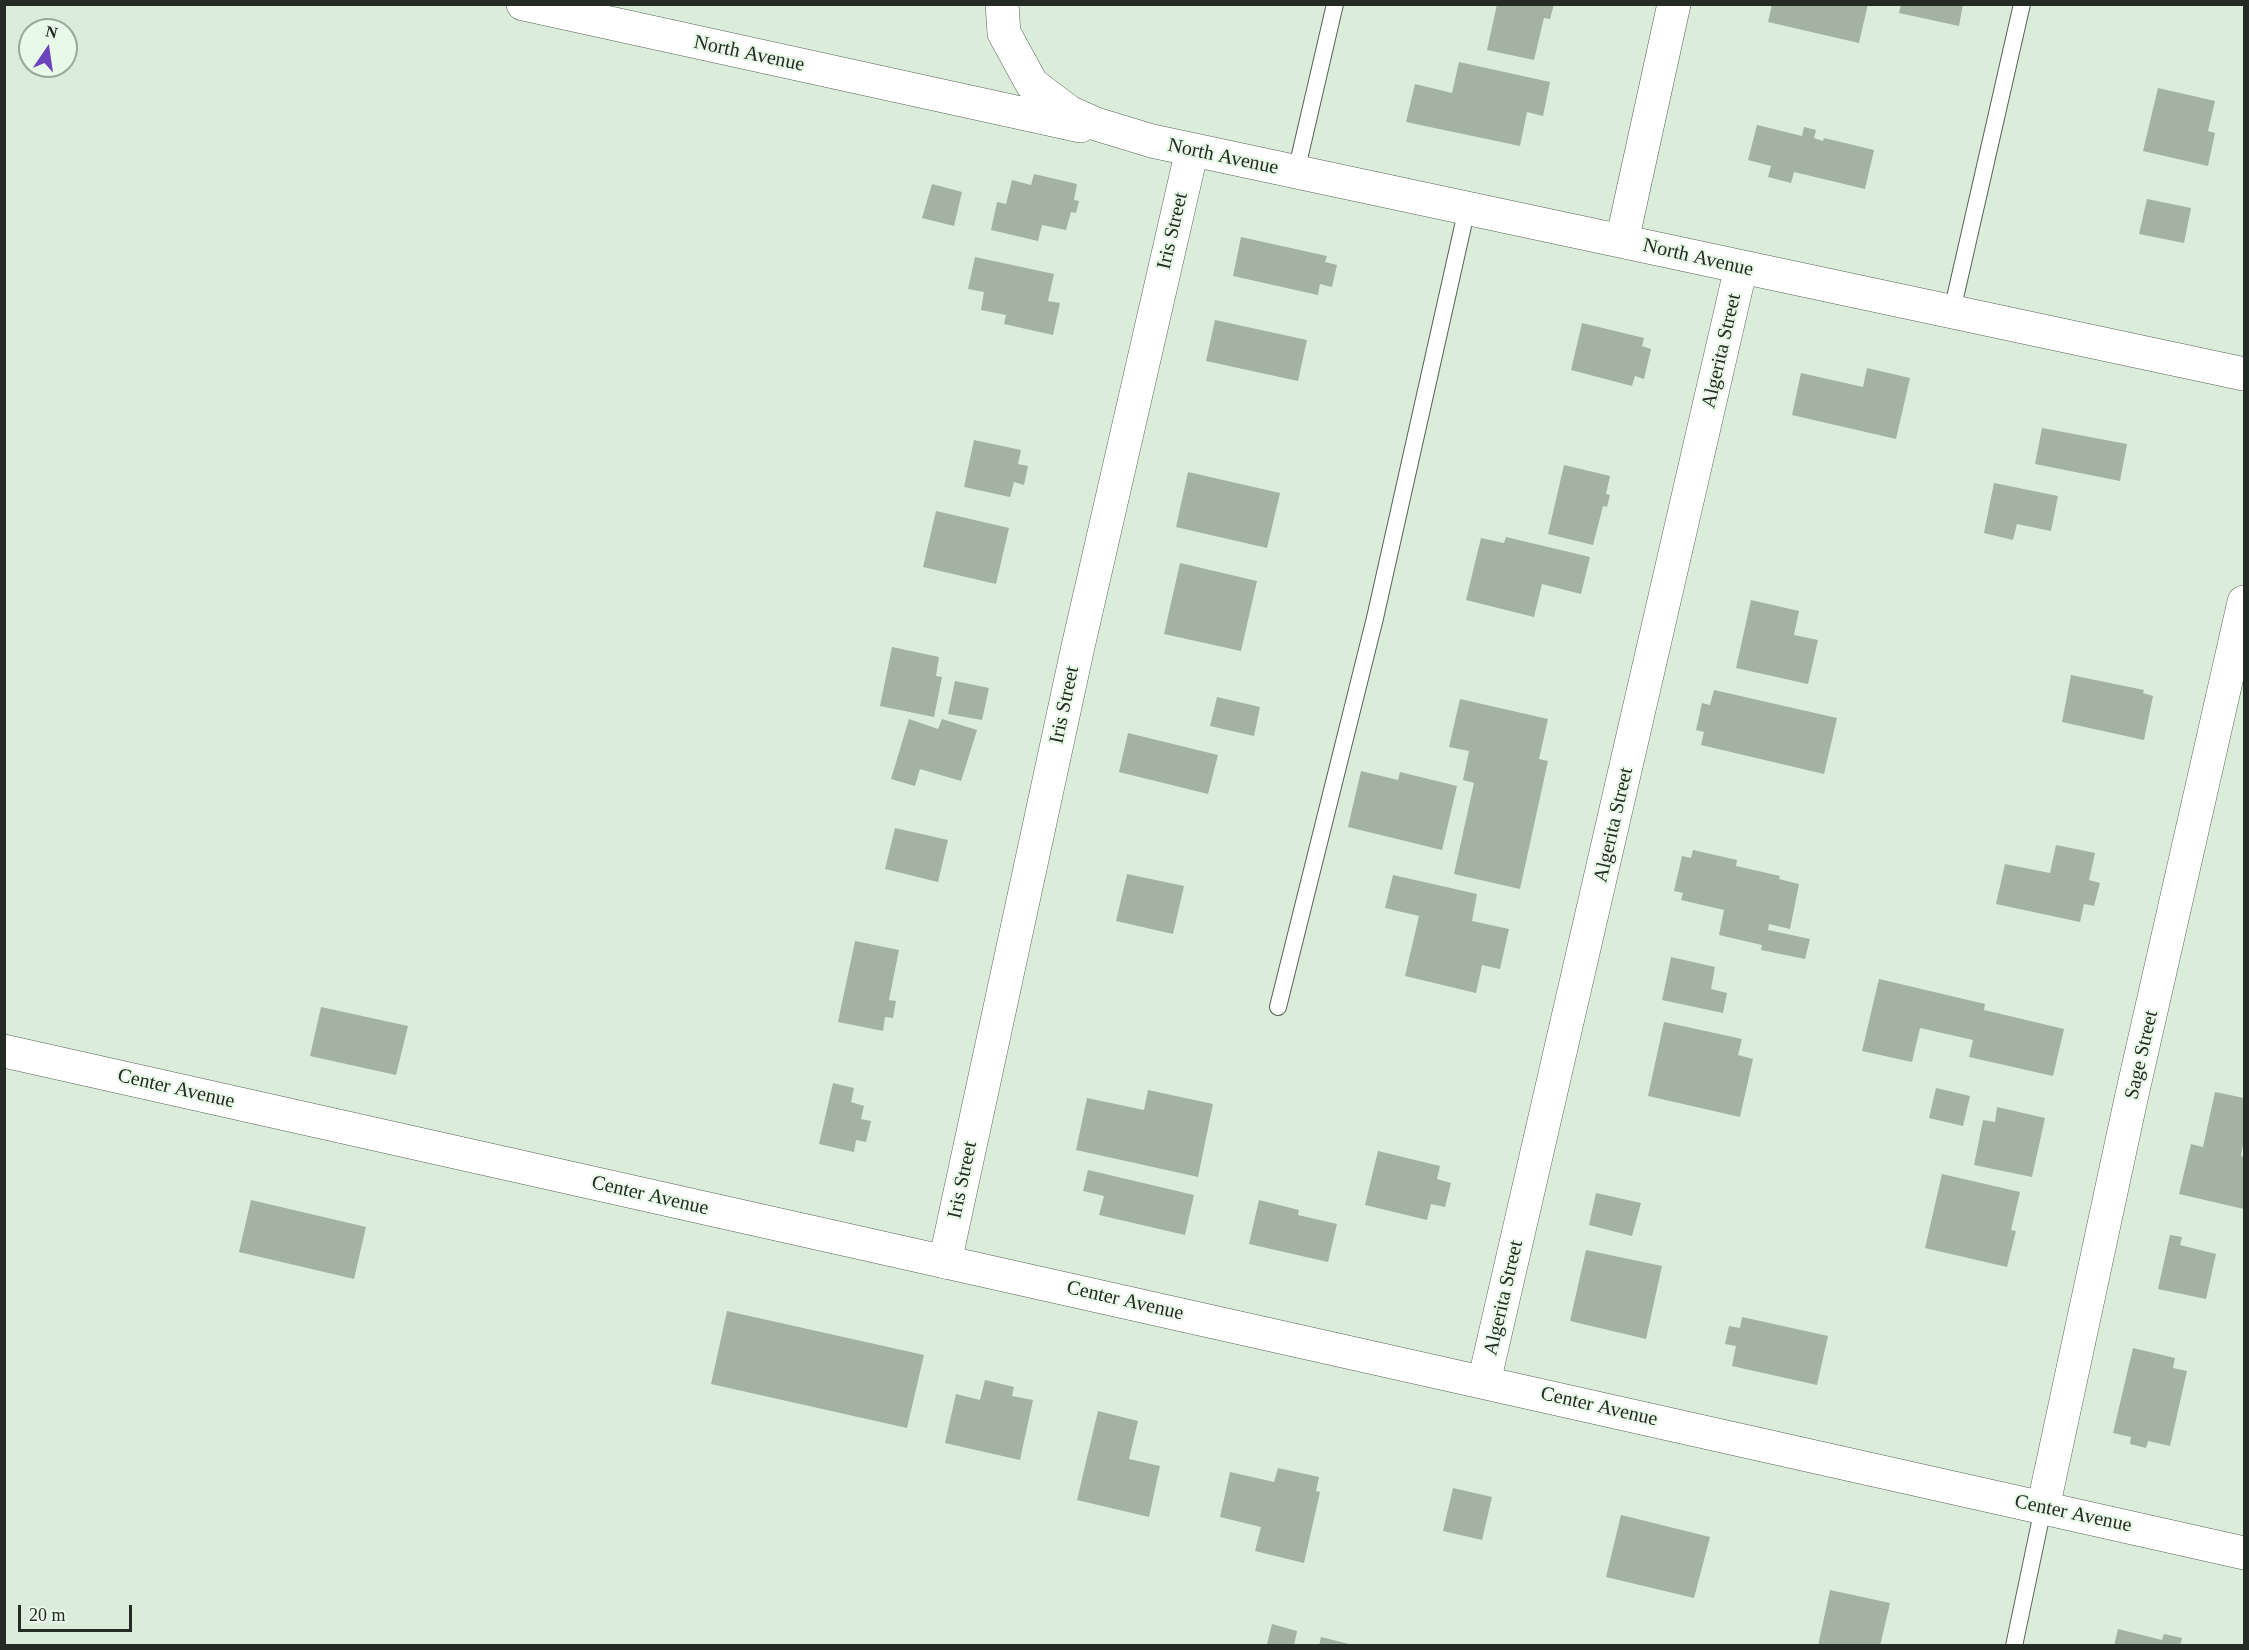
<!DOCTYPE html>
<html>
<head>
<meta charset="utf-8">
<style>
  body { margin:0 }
  #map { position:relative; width:2249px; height:1650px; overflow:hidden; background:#dcecdb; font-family:"Times New Roman",serif }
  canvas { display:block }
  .frame { position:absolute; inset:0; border:6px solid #242a24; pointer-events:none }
  .north { position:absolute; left:18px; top:18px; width:60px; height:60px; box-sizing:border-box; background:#e9f9e8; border:2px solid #9aa69a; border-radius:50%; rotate:13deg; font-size:16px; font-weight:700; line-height:24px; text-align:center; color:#242a24 }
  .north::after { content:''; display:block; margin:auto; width:21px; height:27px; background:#6c45be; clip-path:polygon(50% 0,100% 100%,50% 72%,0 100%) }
  .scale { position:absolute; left:18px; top:1605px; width:114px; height:27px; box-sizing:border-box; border:3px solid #242a24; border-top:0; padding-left:8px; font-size:18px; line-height:21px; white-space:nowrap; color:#242a24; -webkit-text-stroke:4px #e9f9e8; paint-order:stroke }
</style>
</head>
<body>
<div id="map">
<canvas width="2249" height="1650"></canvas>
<div class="frame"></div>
<div class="north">N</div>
<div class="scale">20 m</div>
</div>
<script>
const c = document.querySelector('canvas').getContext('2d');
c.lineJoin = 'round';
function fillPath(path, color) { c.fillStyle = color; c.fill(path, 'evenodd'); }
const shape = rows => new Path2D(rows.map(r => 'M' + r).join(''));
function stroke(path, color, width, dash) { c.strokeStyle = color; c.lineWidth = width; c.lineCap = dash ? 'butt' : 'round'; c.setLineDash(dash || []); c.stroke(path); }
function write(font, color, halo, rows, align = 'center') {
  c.font = font + ' "Times New Roman",serif'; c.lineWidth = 4.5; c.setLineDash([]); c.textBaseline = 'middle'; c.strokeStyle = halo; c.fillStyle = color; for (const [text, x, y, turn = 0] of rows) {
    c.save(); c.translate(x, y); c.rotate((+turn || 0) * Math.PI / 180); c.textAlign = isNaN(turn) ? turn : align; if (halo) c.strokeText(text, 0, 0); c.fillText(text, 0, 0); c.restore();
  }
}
const building = shape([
  [1497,4,1554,4,1550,19,1544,18,1534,60,1487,50],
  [1772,4,1868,4,1859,43,1768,22],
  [1901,4,1963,4,1959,26,1899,13],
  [1459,62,1550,82,1543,116,1527,112,1520,146,1406,122,1415,84,1452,93],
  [2158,88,2215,101,2208,131,2215,133,2208,166,2143,151],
  [1757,125,1802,136,1804,127,1816,130,1814,138,1823,141,1824,138,1874,150,1865,189,1794,172,1791,183,1768,177,1771,166,1748,160],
  [1034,174,1077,184,1074,200,1079,201,1076,213,1071,212,1066,230,1042,225,1038,241,991,230,997,202,1006,204,1012,180,1031,185],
  [932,184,962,192,954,226,922,218],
  [2147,199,2191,208,2184,243,2139,234],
  [1241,237,1327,256,1325,262,1337,265,1332,287,1320,284,1318,295,1233,276],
  [975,257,1054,274,1048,301,1060,303,1053,335,1004,324,1006,315,981,310,984,292,968,289],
  [1215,320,1307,340,1298,381,1206,361],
  [1582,323,1644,338,1642,346,1651,349,1644,379,1635,376,1632,386,1571,370],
  [1867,368,1910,378,1896,439,1792,415,1801,373,1863,387],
  [2042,428,2127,444,2120,481,2035,464],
  [974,440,1021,450,1018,464,1028,466,1024,485,1014,482,1010,497,964,487],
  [1564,465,1610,476,1606,494,1610,495,1607,507,1603,506,1593,545,1548,534],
  [1188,472,1280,493,1267,548,1176,527],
  [1994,483,2058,496,2051,531,2017,524,2013,540,1984,533],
  [936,511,1009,528,996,584,923,567],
  [1506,537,1590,557,1581,594,1542,584,1534,617,1466,600,1481,538,1504,543],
  [1180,563,1257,581,1241,651,1164,634],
  [1751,600,1799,611,1794,635,1818,640,1808,684,1736,668],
  [892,647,939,657,936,676,942,677,934,717,880,706],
  [2071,675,2144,690,2143,693,2153,696,2144,740,2062,722],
  [955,681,989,688,982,720,948,714],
  [1714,690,1837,718,1824,774,1701,745,1704,732,1696,730,1702,703,1710,705],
  [1217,697,1260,707,1254,736,1210,726],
  [1460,699,1548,719,1539,759,1548,761,1520,889,1454,874,1474,783,1463,780,1469,751,1449,747],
  [909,719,938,729,942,719,977,730,961,781,920,769,915,786,891,779],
  [1128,733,1218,755,1208,794,1119,772],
  [1361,771,1398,780,1400,772,1457,786,1442,850,1348,827],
  [895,828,948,840,938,882,885,869],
  [2056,845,2095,853,2089,880,2100,883,2094,906,2084,904,2080,922,1996,904,2005,864,2050,873],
  [1693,850,1737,860,1736,866,1780,876,1779,879,1799,884,1790,929,1769,924,1768,930,1810,939,1805,959,1761,950,1762,945,1719,935,1724,910,1681,900,1683,893,1674,891,1682,856,1691,858],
  [1127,874,1184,886,1173,934,1116,921],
  [1393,875,1477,894,1472,921,1509,929,1500,969,1482,965,1476,993,1405,976,1419,916,1385,908],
  [855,941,899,950,889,1000,896,1001,893,1018,885,1017,883,1031,838,1022],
  [1671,957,1715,967,1711,989,1727,993,1723,1013,1662,1000],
  [1879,979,1985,1004,1984,1010,2064,1029,2053,1076,1969,1057,1973,1040,1920,1028,1912,1062,1862,1051],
  [321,1007,408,1026,396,1075,310,1056],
  [1664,1022,1742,1039,1738,1055,1753,1059,1740,1117,1648,1096],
  [833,1083,854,1088,851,1102,864,1106,861,1119,871,1121,866,1142,856,1140,854,1152,819,1144],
  [1936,1088,1970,1096,1963,1126,1929,1118],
  [1148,1090,1213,1104,1198,1177,1076,1150,1087,1098,1144,1110],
  [2215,1092,2244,1098,2244,1140,2241,1156,2244,1157,2244,1209,2179,1194,2191,1144,2203,1147],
  [1997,1107,2045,1118,2032,1177,1974,1165,1983,1120,1995,1122],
  [1378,1151,1440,1166,1437,1179,1451,1183,1445,1207,1431,1204,1427,1220,1365,1205],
  [1088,1170,1194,1195,1185,1235,1099,1215,1104,1196,1083,1191],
  [1942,1174,2020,1192,2011,1230,2016,1231,2007,1267,1925,1248],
  [1596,1193,1641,1203,1632,1236,1589,1225],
  [251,1200,366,1227,354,1279,239,1252],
  [1259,1200,1299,1210,1298,1215,1337,1224,1328,1262,1249,1244],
  [2170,1235,2182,1237,2180,1245,2216,1254,2206,1299,2158,1289],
  [1586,1250,1662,1266,1646,1339,1570,1321],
  [727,1311,924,1355,907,1428,711,1384],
  [1742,1317,1828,1336,1817,1385,1732,1366,1736,1346,1725,1344,1729,1326,1740,1328],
  [2133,1348,2175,1358,2173,1368,2187,1371,2170,1446,2148,1441,2146,1448,2130,1444,2131,1437,2113,1433],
  [985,1380,1014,1387,1012,1396,1033,1400,1020,1460,945,1443,956,1394,980,1400],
  [1098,1411,1138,1421,1129,1459,1160,1466,1149,1517,1077,1500],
  [1278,1468,1319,1477,1316,1491,1320,1492,1304,1563,1255,1551,1261,1527,1220,1517,1230,1472,1274,1482],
  [1453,1488,1492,1497,1482,1540,1443,1531],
  [1621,1515,1710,1537,1694,1598,1606,1577],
  [1830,1590,1890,1603,1880,1646,1818,1646],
  [1272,1624,1297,1631,1294,1646,1267,1644],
  [2118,1629,2162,1640,2164,1634,2182,1638,2180,1646,2114,1646],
  [1321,1637,1353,1645,1353,1646,1319,1646]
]);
const lane = shape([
  [1296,172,1335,4],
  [1952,311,2022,4],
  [1278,1007,1375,618,1467,208],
  [2014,1646,2043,1508]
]);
const street = shape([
  [523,4,1080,126],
  [1002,4,1004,33,1032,84,1069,112,1096,124,1152,141,2244,374],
  [1622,241,1674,4],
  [945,1262,1077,651,1192,150],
  [1484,1382,1741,267],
  [2043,1508,2131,1099,2244,602]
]);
const secondary = shape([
  [4,1051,2244,1553]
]);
const streetNames = [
  ["North Avenue",749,54,12],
  ["North Avenue",1223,157,12],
  ["Iris Street",1173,231,-77],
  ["North Avenue",1698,258,13],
  ["Algerita Street",1722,351,-77],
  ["Iris Street",1065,705,-78],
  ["Algerita Street",1614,825,-77],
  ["Sage Street",2142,1055,-77],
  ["Center Avenue",176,1089,13],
  ["Iris Street",963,1180,-78],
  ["Center Avenue",650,1196,13],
  ["Algerita Street",1504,1298,-77],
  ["Center Avenue",1125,1301,13],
  ["Center Avenue",1599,1407,13],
  ["Center Avenue",2073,1514,12]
];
fillPath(building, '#a3b2a2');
stroke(lane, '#556354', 18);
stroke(street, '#556354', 34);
stroke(secondary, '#556354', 34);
stroke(lane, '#fff', 16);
stroke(street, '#fff', 33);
stroke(secondary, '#fff', 33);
write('20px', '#242a24', '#e9f9e8', streetNames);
</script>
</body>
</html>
